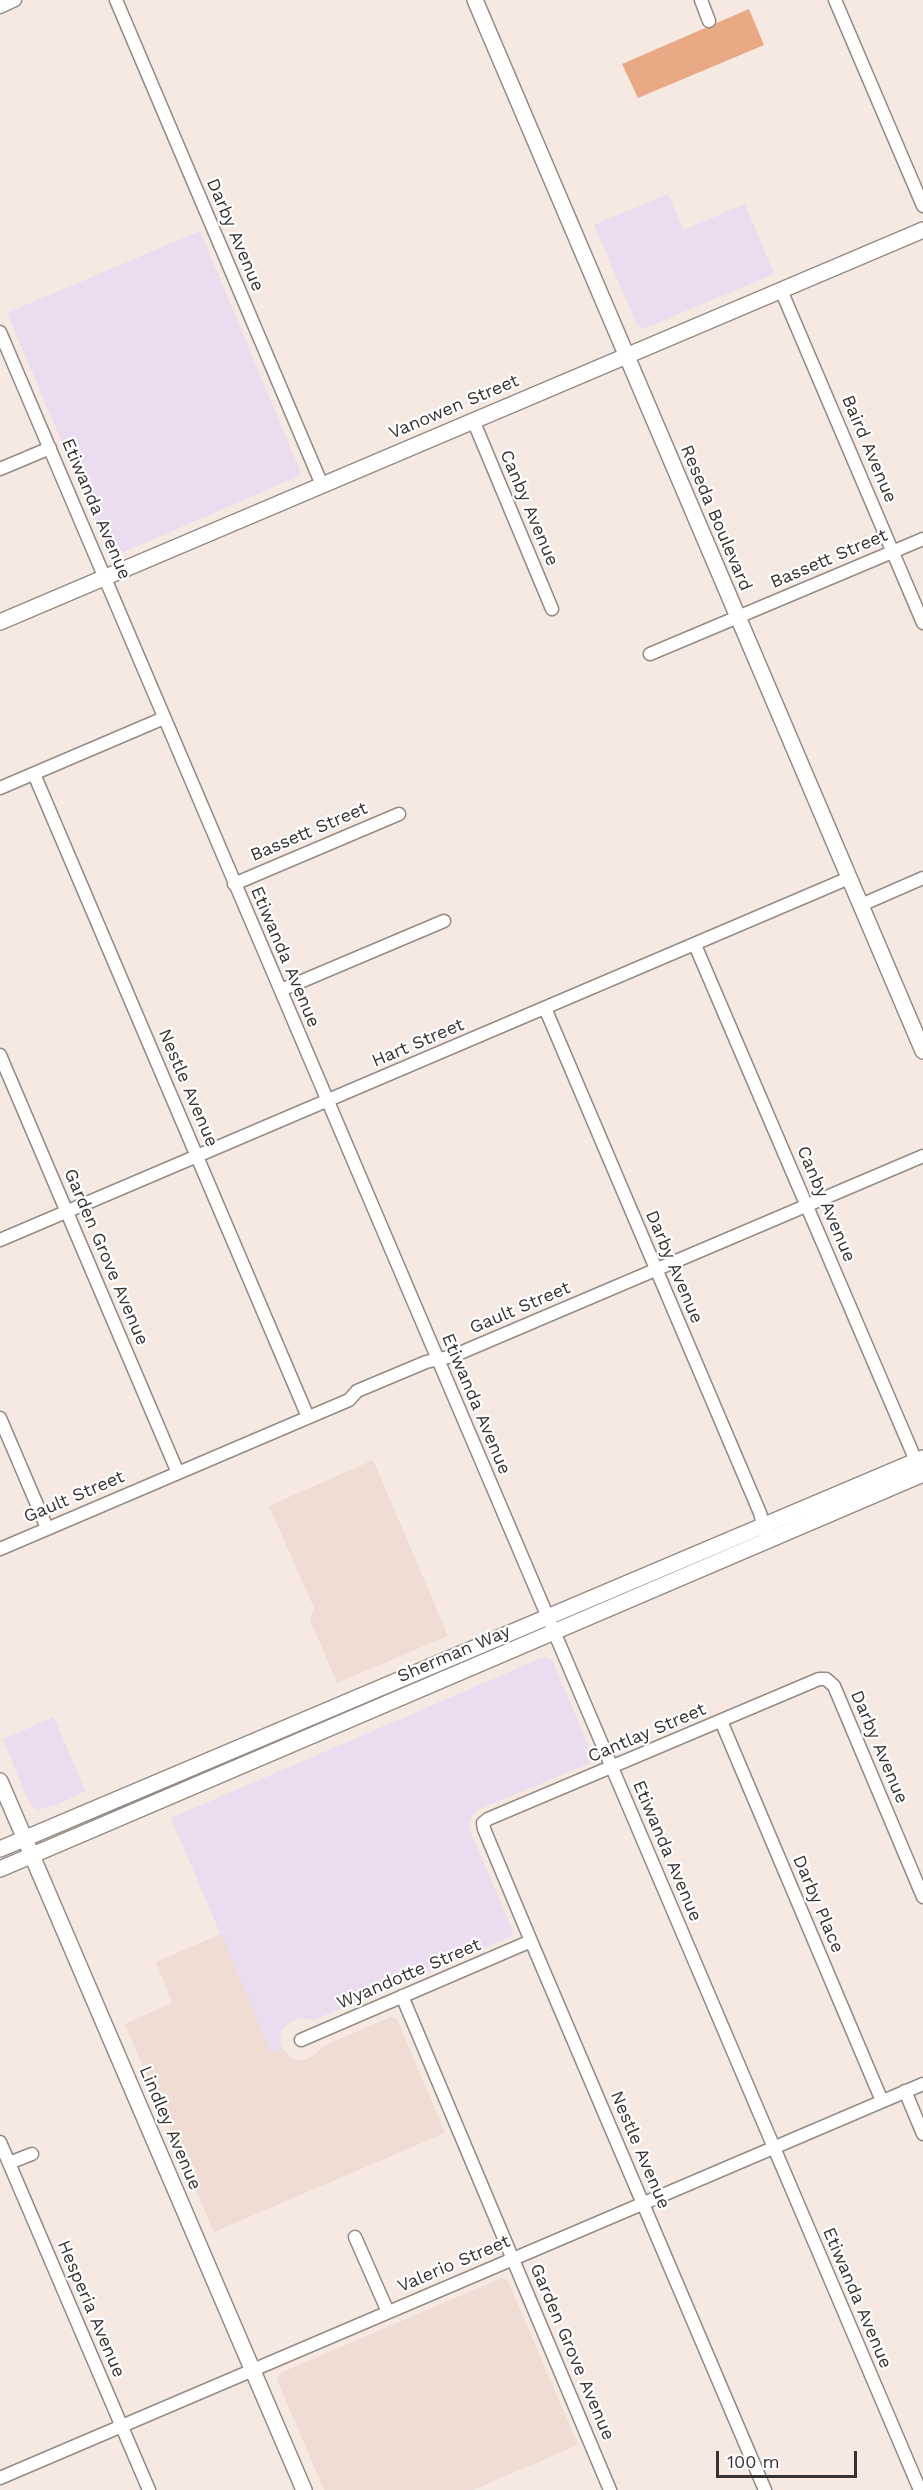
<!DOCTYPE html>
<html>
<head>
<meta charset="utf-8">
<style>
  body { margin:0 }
  #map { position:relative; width:923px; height:2490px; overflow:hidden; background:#f5e9e2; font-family:"Work Sans",sans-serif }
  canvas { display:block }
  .scale { position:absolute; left:716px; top:2451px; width:141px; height:27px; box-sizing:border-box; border:3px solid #383330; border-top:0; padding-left:8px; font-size:18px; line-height:21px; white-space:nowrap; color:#383330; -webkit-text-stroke:4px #fff; paint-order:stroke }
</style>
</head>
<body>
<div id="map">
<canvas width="923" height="2490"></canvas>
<div class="scale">100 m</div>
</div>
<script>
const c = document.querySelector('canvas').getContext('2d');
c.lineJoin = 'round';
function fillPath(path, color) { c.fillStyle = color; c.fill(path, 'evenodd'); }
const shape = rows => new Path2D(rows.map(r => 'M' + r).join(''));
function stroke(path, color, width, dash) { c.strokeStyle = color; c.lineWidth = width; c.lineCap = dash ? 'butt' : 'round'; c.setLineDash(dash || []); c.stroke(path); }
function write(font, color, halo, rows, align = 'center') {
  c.font = font + ' "Work Sans",sans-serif'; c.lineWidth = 4.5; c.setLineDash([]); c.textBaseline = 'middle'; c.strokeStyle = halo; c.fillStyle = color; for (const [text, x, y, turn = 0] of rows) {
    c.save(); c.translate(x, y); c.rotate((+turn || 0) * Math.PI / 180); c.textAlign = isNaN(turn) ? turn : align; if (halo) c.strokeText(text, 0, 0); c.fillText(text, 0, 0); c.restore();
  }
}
const commercial = shape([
  [668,194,683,230,745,204,774,274,643,329,637,325,594,225],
  [200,231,301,473,299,476,121,553,112,553,108,550,7,313],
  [544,1657,552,1660,593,1756,590,1763,477,1810,473,1814,469,1825,470,1831,513,1931,510,1937,314,2020,300,2018,289,2023,282,2030,280,2040,282,2048,271,2053,171,1818],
  [54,1717,85,1791,61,1803,37,1810,32,1806,24,1791,3,1739]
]);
const built = shape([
  [373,1460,448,1636,337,1683,310,1620,314,1608,269,1506],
  [221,1934,271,2053,282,2048,293,2059,305,2060,315,2055,323,2046,391,2017,397,2019,445,2133,214,2232,125,2024,172,2003,156,1962],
  [502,2278,508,2281,578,2445,473,2490,324,2490,277,2380,280,2373]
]);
const green = shape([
  [749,9,764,45,638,98,622,64]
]);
const minor = shape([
  [116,0,322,485],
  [701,0,709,21],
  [835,0,923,206],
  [0,7,15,0],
  [781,290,923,623],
  [0,332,920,2490],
  [473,420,552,609],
  [0,469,50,448],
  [650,654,923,539],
  [34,774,308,1417],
  [0,788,164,718],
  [234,884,399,814],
  [861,905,923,878],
  [695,945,919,1468],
  [281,990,444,921],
  [545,1008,760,1513,765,1532],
  [0,1055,178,1473],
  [0,1240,849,878],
  [0,1418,47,1528],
  [0,1549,349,1400,357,1391,426,1362,453,1356,923,1156],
  [721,1721,882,2101],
  [402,1996,610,2490],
  [301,2040,531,1941],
  [905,2091,923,2134],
  [0,2142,149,2490],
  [9,2163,32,2154],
  [355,2237,388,2312],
  [0,2478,923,2084],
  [765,2490,531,1941,484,1829,483,1823,488,1819,819,1679,826,1679,834,1686,923,1897]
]);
const major = shape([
  [475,0,923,1051],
  [0,622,923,230],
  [0,1781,304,2490],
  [0,1849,923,1458],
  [0,1869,923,1474]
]);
const streetNames = [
  ["Darby Avenue",235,235,67],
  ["Vanowen Street",454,407,-23],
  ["Baird Avenue",869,449,67],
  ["Canby Avenue",529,508,67],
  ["Etiwanda Avenue",96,509,67],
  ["Reseda Boulevard",716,518,67],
  ["Bassett Street",829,559,-23],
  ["Bassett Street",309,832,-23],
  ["Etiwanda Avenue",285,957,67],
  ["Hart Street",418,1043,-23],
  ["Nestle Avenue",188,1088,67],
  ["Canby Avenue",826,1204,67],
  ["Garden Grove Avenue",106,1257,67],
  ["Darby Avenue",674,1267,67],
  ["Gault Street",520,1308,-23],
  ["Etiwanda Avenue",476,1404,67],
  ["Gault Street",74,1497,-23],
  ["Sherman Way",454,1654,-23],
  ["Cantlay Street",647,1733,-23],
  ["Darby Avenue",879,1747,67],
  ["Etiwanda Avenue",667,1851,67],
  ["Darby Place",818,1904,67],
  ["Wyandotte Street",409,1974,-23],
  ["Lindley Avenue",170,2128,67],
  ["Nestle Avenue",640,2150,67],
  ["Valerio Street",454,2264,-23],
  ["Etiwanda Avenue",857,2298,67],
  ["Hesperia Avenue",91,2309,67],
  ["Garden Grove Avenue",572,2352,67]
];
fillPath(commercial, '#ebdcef');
fillPath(built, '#efdcd2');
fillPath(green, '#e9a985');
stroke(minor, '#958a84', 15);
stroke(major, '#958a84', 18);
stroke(minor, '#fff', 12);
stroke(major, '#fff', 15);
write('18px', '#383330', '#fff', streetNames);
</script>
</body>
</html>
